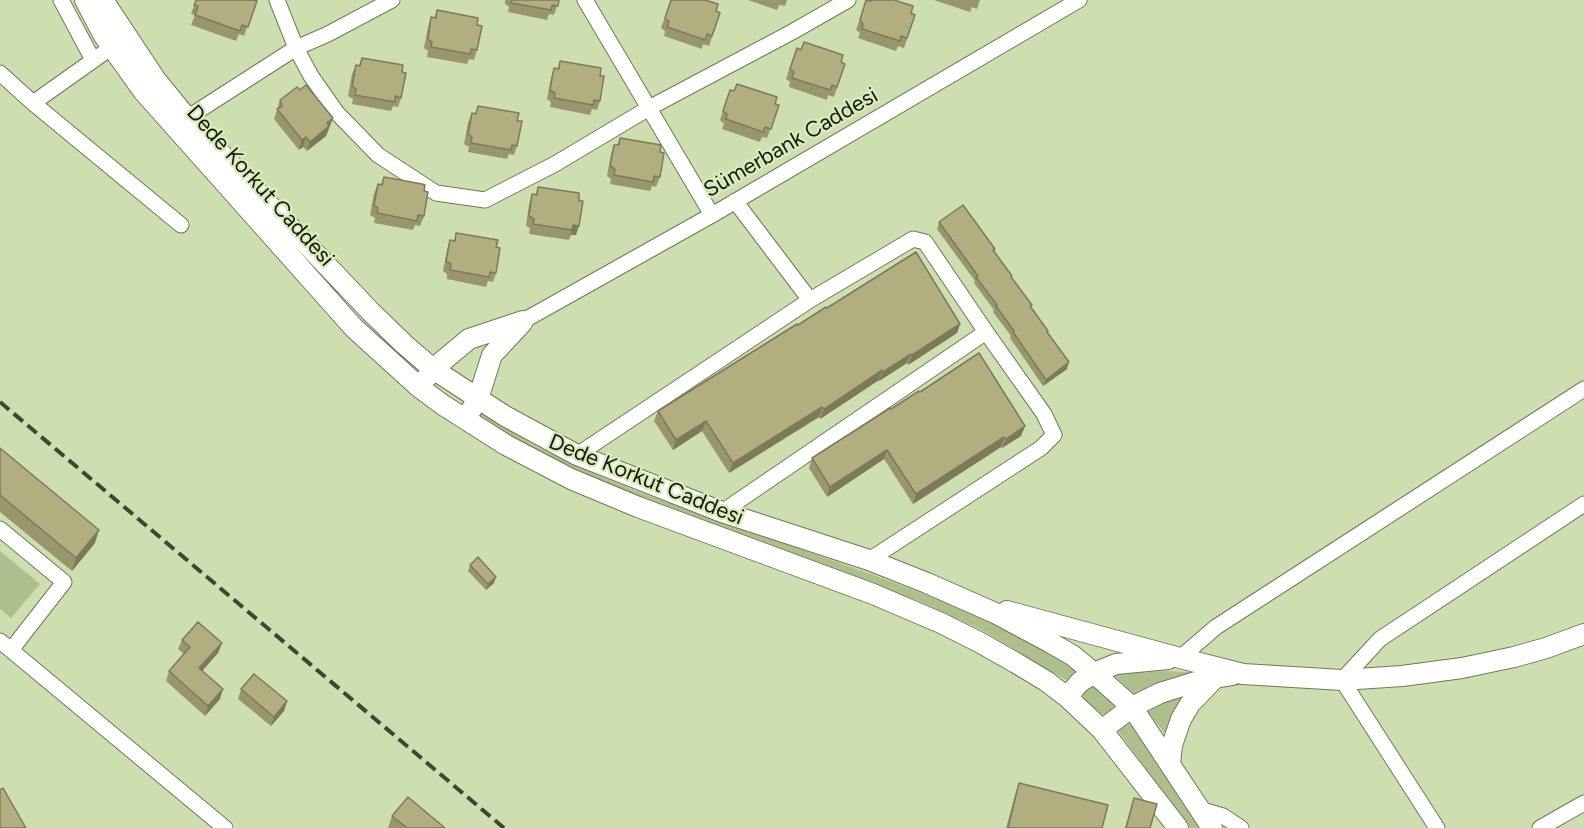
<!DOCTYPE html>
<html>
<head>
<meta charset="utf-8">
<style>
  body { margin:0 }
  canvas { display:block; background:#cddeb1 }
</style>
</head>
<body>
<canvas width="1584" height="828"></canvas>
<script>
const c = document.querySelector('canvas').getContext('2d');
c.lineJoin = 'round';
function fillPath(path, color) { c.fillStyle = color; c.fill(path, 'evenodd'); }
const shape = rows => new Path2D(rows.map(r => 'M' + r).join(''));
function stroke(path, color, width, dash) { c.strokeStyle = color; c.lineWidth = width; c.lineCap = dash ? 'butt' : 'round'; c.setLineDash(dash || []); c.stroke(path); }
function write(font, color, halo, rows, align = 'center') {
  c.font = font + ' Figtree,sans-serif'; c.lineWidth = 4.5; c.setLineDash([]); c.textBaseline = 'middle'; c.strokeStyle = halo; c.fillStyle = color; for (const [text, x, y, turn = 0] of rows) {
    c.save(); c.translate(x, y); c.rotate((+turn || 0) * Math.PI / 180); c.textAlign = isNaN(turn) ? turn : align; if (halo) c.strokeText(text, 0, 0); c.fillText(text, 0, 0); c.restore();
  }
}
const green = shape([
  [480,411,533,445,592,473,641,493,868,573,948,603,1019,635,1074,667,1076,670,1075,673,1070,679,1066,680,982,630,919,601,640,500,563,467,477,417],
  [0,551,40,584,11,618,0,609],
  [1166,671,1210,673,1136,696,1113,674],
  [1093,685,1113,702,1114,706,1112,709,1106,714,1101,714,1096,711,1086,702,1083,697,1086,688],
  [1184,693,1187,698,1166,735,1148,712,1150,707],
  [1132,722,1182,802,1200,828,1190,828,1118,731]
]);
const minor = shape([
  [61,0,93,60],
  [277,0,296,48,311,76,337,113,378,155,436,193,485,200,555,164,649,108,792,32,848,0],
  [585,0,712,215],
  [0,73,33,103,181,225],
  [33,103,112,47],
  [187,118,296,48,328,34,392,0],
  [735,201,810,300],
  [523,321,712,215,1079,0],
  [577,455,810,300,913,239,925,242,986,332,1044,414,1054,435,1041,448,869,560],
  [722,512,986,332],
  [0,529,64,582,11,650],
  [0,641,225,828],
  [1180,658,1216,627,1584,389],
  [1199,809,1223,816,1241,828],
  [1437,828,1342,680,1380,639,1584,504],
  [1540,828,1584,803]
]);
const major = shape([
  [85,0,104,36,143,91,354,328,420,388,443,405,506,445,571,479,638,507,873,594,941,623,979,642,1016,663,1046,681,1067,697,1102,730,1178,828],
  [103,0,156,80,187,118,371,312,404,344,433,369,505,416,577,455,722,512,869,560,927,583,995,613,1051,643,1072,655,1094,673,1132,707,1212,828],
  [427,377,433,369,469,339,523,321],
  [471,410,478,399,492,355,522,323],
  [1007,611,1180,658,1243,674,1342,680,1402,676,1462,668,1514,657,1546,648,1584,634],
  [1067,697,1080,682,1094,673,1116,664,1168,659],
  [1102,730,1132,707,1160,693,1202,680,1233,675],
  [1170,764,1172,745,1181,719,1190,704,1215,678]
]);
const rail = shape([
  [0,402,504,828]
]);
const wall = shape([
  [196,0,257,1,244,36,239,34,236,41,191,25,195,15,191,14],
  [505,0,559,0,554,15,549,14,547,20,508,12,509,7,505,4],
  [671,0,720,13,709,46,703,44,702,49,664,36,665,31,661,28],
  [748,0,787,0,785,6,779,5,777,10],
  [866,0,915,15,904,48,898,46,896,51,858,38,860,33,856,30],
  [934,0,980,0,977,9,972,7,970,12],
  [437,10,477,25,477,50,474,60,469,59,467,64,427,57,428,51,424,48,428,27,431,17,434,18],
  [362,58,402,72,401,98,398,107,393,106,391,111,352,104,353,99,348,96,352,74,356,65,359,65],
  [793,58,841,62,845,64,834,97,828,95,827,100,789,87,790,82,786,79],
  [560,61,600,76,600,101,597,110,592,109,590,115,550,107,551,102,547,99,551,78,554,68,557,69],
  [300,90,333,118,326,136,307,151,303,147,299,150,274,119,280,100],
  [730,90,779,105,767,138,762,137,760,142,722,129,724,124,720,120],
  [478,106,517,121,517,146,514,155,509,154,507,159,468,152,469,147,464,144,468,123,472,113,475,114],
  [620,138,660,152,660,177,656,187,652,186,650,191,610,184,611,179,607,176,611,154,614,145,617,145],
  [384,177,424,191,424,216,420,226,415,225,413,230,374,223,375,218,370,215,374,193,378,184,381,184],
  [538,187,579,193,576,235,571,235,569,240,529,234,530,228,526,226,529,204,532,194,535,195],
  [939,222,995,249,994,251,1012,278,1032,305,1031,307,1048,331,1048,333,1067,369,1043,386,1010,338,1011,336,993,312,994,310,974,283,975,281,937,229],
  [456,233,496,247,496,273,493,282,488,281,486,287,447,279,447,274,443,271,447,250,450,240,454,241],
  [827,308,960,324,957,333,908,365,907,363,879,381,879,380,820,419,819,417,729,473,702,431,673,450,654,421,658,411,798,325],
  [920,392,1025,426,1021,436,1002,448,1001,447,913,504,884,459,827,497,809,468,812,458,891,409],
  [0,448,95,543,72,571,0,512],
  [470,565,494,583,486,590,468,571],
  [182,640,222,643,218,653,202,670,220,699,205,716,166,681,169,671,184,654,178,649],
  [241,689,287,701,284,711,271,726,238,699],
  [1019,783,1102,828,1006,828,1015,795],
  [1134,798,1150,828,1125,828],
  [392,816,445,828,388,828]
]);
const shadedWall = shape([
  [333,118,326,136,307,151,310,142,327,123],
  [306,137,303,147,299,150,302,140],
  [573,225,579,226,576,235,571,235],
  [960,324,957,333,908,365,912,355],
  [911,354,907,363,879,381,883,372],
  [1069,362,1067,369,1043,386,1046,380],
  [882,370,879,380,820,419,824,409],
  [822,407,819,417,729,473,733,463],
  [706,421,702,431,673,450,676,440],
  [1025,426,1021,436,1002,448,1006,439],
  [1004,437,1001,447,913,504,916,494],
  [887,450,884,459,827,497,830,487],
  [99,530,95,543,72,571,76,558],
  [496,577,494,583,486,590,488,584],
  [222,643,218,653,196,678,199,668],
  [223,689,220,699,205,716,208,706],
  [287,701,284,711,271,726,274,717]
]);
const building = shape([
  [196,0,253,0,257,1,248,27,242,25,240,31,195,15,198,6,194,5,196,0],
  [512,0,559,0,558,6,552,5,551,10,511,3,512,0],
  [671,0,705,0,718,4,716,11,720,13,712,36,707,34,705,40,667,27,669,22,665,18,671,0],
  [866,0,871,1,871,0,894,0,913,6,911,13,915,15,907,38,901,36,900,41,862,29,863,24,860,20,866,0],
  [437,10,478,18,477,25,482,26,477,50,471,49,470,54,431,47,432,42,428,39,431,17,436,18,437,10],
  [804,42,843,55,841,62,845,64,837,87,832,85,830,90,792,78,794,72,790,69,797,48,801,50,804,42],
  [362,58,403,65,402,72,406,73,401,98,395,96,395,102,355,95,356,89,352,86,356,65,360,66,362,58],
  [560,61,601,68,600,76,604,76,600,101,594,100,593,105,554,98,555,93,550,90,554,68,559,69,560,61],
  [737,84,777,97,775,104,779,105,771,129,765,127,763,132,726,119,727,114,723,111,730,90,734,91,737,84],
  [306,85,333,118,327,123,329,126,310,142,306,137,302,140,277,109,282,106,280,100,297,87,300,90,306,85],
  [478,106,519,113,517,121,522,121,517,146,512,145,511,150,471,143,472,137,468,134,472,113,476,114,478,106],
  [620,138,661,145,660,152,664,153,660,177,654,176,653,182,614,175,615,169,610,166,614,145,619,145,620,138],
  [384,177,422,184,425,185,424,191,428,192,424,216,418,215,417,221,377,213,378,208,374,205,378,184,382,185,384,177],
  [538,187,579,193,579,201,583,201,579,226,573,225,572,230,533,224,534,219,529,216,532,194,537,195,538,187],
  [963,205,995,249,993,250,1012,276,1011,277,1032,305,1030,306,1048,331,1047,332,1069,362,1046,380,1013,332,1014,331,996,306,997,305,976,277,978,276,939,222,963,205],
  [456,233,498,240,496,247,500,248,496,273,490,272,489,277,450,270,451,264,446,261,450,240,455,241,456,233],
  [916,252,960,324,912,355,911,354,883,372,882,370,824,409,822,407,733,463,706,421,676,440,658,411,797,324,798,325,826,307,827,308,916,252],
  [979,353,1025,426,1006,439,1004,437,916,494,887,450,830,487,812,458,890,408,891,409,919,391,920,392,979,353],
  [0,448,99,530,76,558,0,495,0,448],
  [478,557,496,577,488,584,470,565,478,557],
  [198,622,222,643,199,668,223,689,208,706,169,671,190,647,182,640,198,622],
  [254,674,287,701,274,717,241,689,254,674],
  [1019,783,1108,805,1102,828,1008,828,1019,783],
  [3,788,26,828,0,828,0,790,3,788],
  [408,797,445,828,407,828,392,816,408,797],
  [1134,798,1157,804,1150,828,1126,828,1134,798]
]);
const streetNames = [
  ["Sümerbank Caddesi",791,143,-30],
  ["Dede Korkut Caddesi",260,186,48],
  ["Dede Korkut Caddesi",646,480,22]
];
fillPath(green, '#adbf8d');
stroke(minor, '#6d7b52', 17);
stroke(major, '#6d7b52', 22);
stroke(minor, '#fff', 15);
stroke(major, '#fff', 20);
stroke(rail, '#404731', 4, [12, 6]);
fillPath(wall, '#99966e');
fillPath(shadedWall, '#7d7a5a');
fillPath(building, '#b2ae80');
stroke(building, '#7d7a5a', 1.5);
write('22px', '#151a0a', '#daebbd', streetNames);
</script>
</body>
</html>
